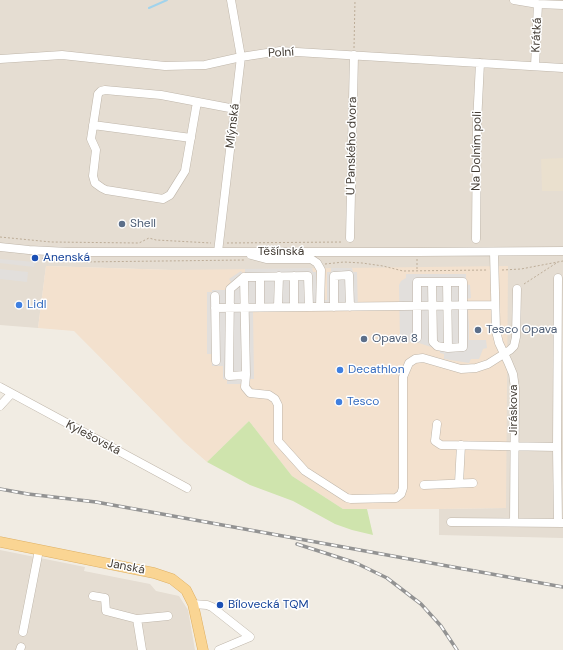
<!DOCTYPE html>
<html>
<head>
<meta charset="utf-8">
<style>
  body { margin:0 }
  canvas { display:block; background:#f1ece3 }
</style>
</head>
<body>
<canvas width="563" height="650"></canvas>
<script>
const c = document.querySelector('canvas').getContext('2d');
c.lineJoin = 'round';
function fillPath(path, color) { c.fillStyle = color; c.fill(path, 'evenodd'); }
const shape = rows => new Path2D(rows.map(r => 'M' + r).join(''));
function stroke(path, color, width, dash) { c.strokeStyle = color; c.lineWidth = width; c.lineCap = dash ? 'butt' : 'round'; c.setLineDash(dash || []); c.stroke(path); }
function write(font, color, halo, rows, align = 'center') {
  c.font = font + ' "DM Sans",sans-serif'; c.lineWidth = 3; c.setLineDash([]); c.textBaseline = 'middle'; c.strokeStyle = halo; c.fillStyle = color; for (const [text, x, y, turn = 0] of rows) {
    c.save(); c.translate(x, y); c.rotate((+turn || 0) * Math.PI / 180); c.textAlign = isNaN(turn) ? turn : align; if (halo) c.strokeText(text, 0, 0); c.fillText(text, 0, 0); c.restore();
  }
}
const residential = shape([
  [0,0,563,0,563,538,439,535,439,509,505,508,172,270,46,266,38,328,0,325],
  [0,550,85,567,84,571,150,584,156,591,179,596,188,610,195,650,0,650]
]);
const commercial = shape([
  [46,266,172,270,508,266,506,508,439,509,343,509,292,476,249,421,207,462,184,442,74,331,38,328]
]);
const education = shape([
  [563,158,563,191,542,191,541,159]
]);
const green = shape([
  [249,421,292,476,343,509,367,509,373,535,352,530,335,524,293,501,250,485,207,462]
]);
const parking = shape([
  [0,259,35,262,34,267,0,263],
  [312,268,313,272,316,272,317,300,327,300,327,272,331,272,331,268,352,268,353,272,357,272,358,311,253,311,254,379,242,379,241,384,227,384,227,380,223,379,223,366,212,366,212,354,207,354,207,292,212,292,212,290,225,290,232,283,229,279,241,271,243,274,245,273,245,269],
  [0,269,28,272,27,282,0,279],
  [406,274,466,274,466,284,470,285,471,298,467,299,469,325,469,340,486,340,487,348,483,349,479,359,471,359,469,363,444,359,444,354,440,353,440,349,434,348,416,342,400,343,399,285,401,281,406,278]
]);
const stream = shape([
  [149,8,167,0]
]);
const path = shape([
  [354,48,355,0],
  [0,237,51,242,139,243,149,238,156,240,211,243],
  [227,243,343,242],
  [38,258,81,262,245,260],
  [325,264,344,262,362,263,383,266,403,271,487,270],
  [417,269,417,259],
  [502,270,521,269,563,261],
  [524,284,558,262]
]);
const minor = shape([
  [514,0,538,4,563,5],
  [0,59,62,55,165,66,205,65,241,57,280,51,563,68],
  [535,66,538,4],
  [197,102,185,171,170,195,163,199,106,190,102,188,95,183,93,176,96,150,91,139,98,94,101,91,105,90,161,95,235,109],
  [93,125,191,138],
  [350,238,354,55],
  [476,239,477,123,480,63],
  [0,247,29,250,68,252,417,252,563,251],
  [218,252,241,57,231,0],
  [494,252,496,331,499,343,508,362,513,374,515,388,514,522],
  [251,255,266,259,311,259,317,263,321,270,320,307],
  [294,276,294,307],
  [244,277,230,289,229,376,246,375,244,277,308,276,309,307],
  [432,282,433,342,437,346,448,348],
  [215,296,216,361],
  [260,307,260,277],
  [278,307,279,276],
  [334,307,334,276,349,275,350,307],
  [215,308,495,305],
  [417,338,417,282,463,282,463,347,448,348,447,282],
  [246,375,245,387,250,393,269,395,275,399,278,405,278,441,305,471,347,498,351,499,396,498,401,494,403,488,403,377,409,363,415,359,423,358,461,369,476,368,488,364,510,350,514,346,516,337,517,289],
  [0,387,187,488],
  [0,406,11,394],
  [437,424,435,441,441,445,557,447,558,278],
  [557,447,558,523],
  [459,483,461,445],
  [424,485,473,483],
  [451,522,563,523],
  [93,596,105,598,106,611,137,619,168,616],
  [193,604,207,605,212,607,250,637,219,650],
  [137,619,142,650],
  [23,632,39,550],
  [20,650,21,647]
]);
const major = shape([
  [0,542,154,573,172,579,186,590,193,604,203,650]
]);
const rail = shape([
  [0,489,28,494,96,502,563,587],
  [297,544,356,563,387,578,421,604,441,626,457,650]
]);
const markers = [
  [122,224,4,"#5c6f8a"],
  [35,258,4,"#1a4fb4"],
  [19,305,4,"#3f7fe0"],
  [478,330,4,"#5c6f8a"],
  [364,339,4,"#5c6f8a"],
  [340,370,4,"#3f7fe0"],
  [339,402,4,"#3f7fe0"],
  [220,605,4,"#1a4fb4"]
];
const streetNames = [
  ["Krátká",537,35,-87],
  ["Polní",281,53,-3],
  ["Mlýnská",233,126,-83],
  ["U Panského dvora",352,146,-89],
  ["Na Dolním poli",477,151,-89],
  ["Těšínská",281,252],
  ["Jiráskova",514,410,-90],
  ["Kylešovská",93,438,28],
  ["Janská",126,567,11]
];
const serviceNames = [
  ["Shell",130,224],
  ["Tesco Opava",486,330],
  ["Opava 8",372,339]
];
const transitNames = [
  ["Anenská",43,258],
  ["Bílovecká TQM",228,605]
];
const shopNames = [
  ["Lidl",27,305],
  ["Decathlon",348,370],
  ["Tesco",347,402]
];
fillPath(residential, '#e5ddd2');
fillPath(commercial, '#f3e1ce');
fillPath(education, '#eae0ce');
fillPath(green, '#cfe4ad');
fillPath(parking, '#e2dfdc');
stroke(stream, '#a1d3ec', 2);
stroke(minor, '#bfb6aa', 9);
stroke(major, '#deb064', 11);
stroke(path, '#bdad98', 1, [2, 2]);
stroke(minor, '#fff', 8);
stroke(major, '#fad593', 10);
stroke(rail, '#939393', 3.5);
stroke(rail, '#fff', 2, [6]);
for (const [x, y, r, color] of markers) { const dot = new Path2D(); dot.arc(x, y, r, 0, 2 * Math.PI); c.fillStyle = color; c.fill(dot); stroke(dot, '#fff', 1.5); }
write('12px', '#433c34', '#fff', streetNames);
write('12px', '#4e5e75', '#fff', serviceNames, 'left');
write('12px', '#164399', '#fff', transitNames, 'left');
write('12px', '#366cbe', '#fff', shopNames, 'left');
</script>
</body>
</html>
